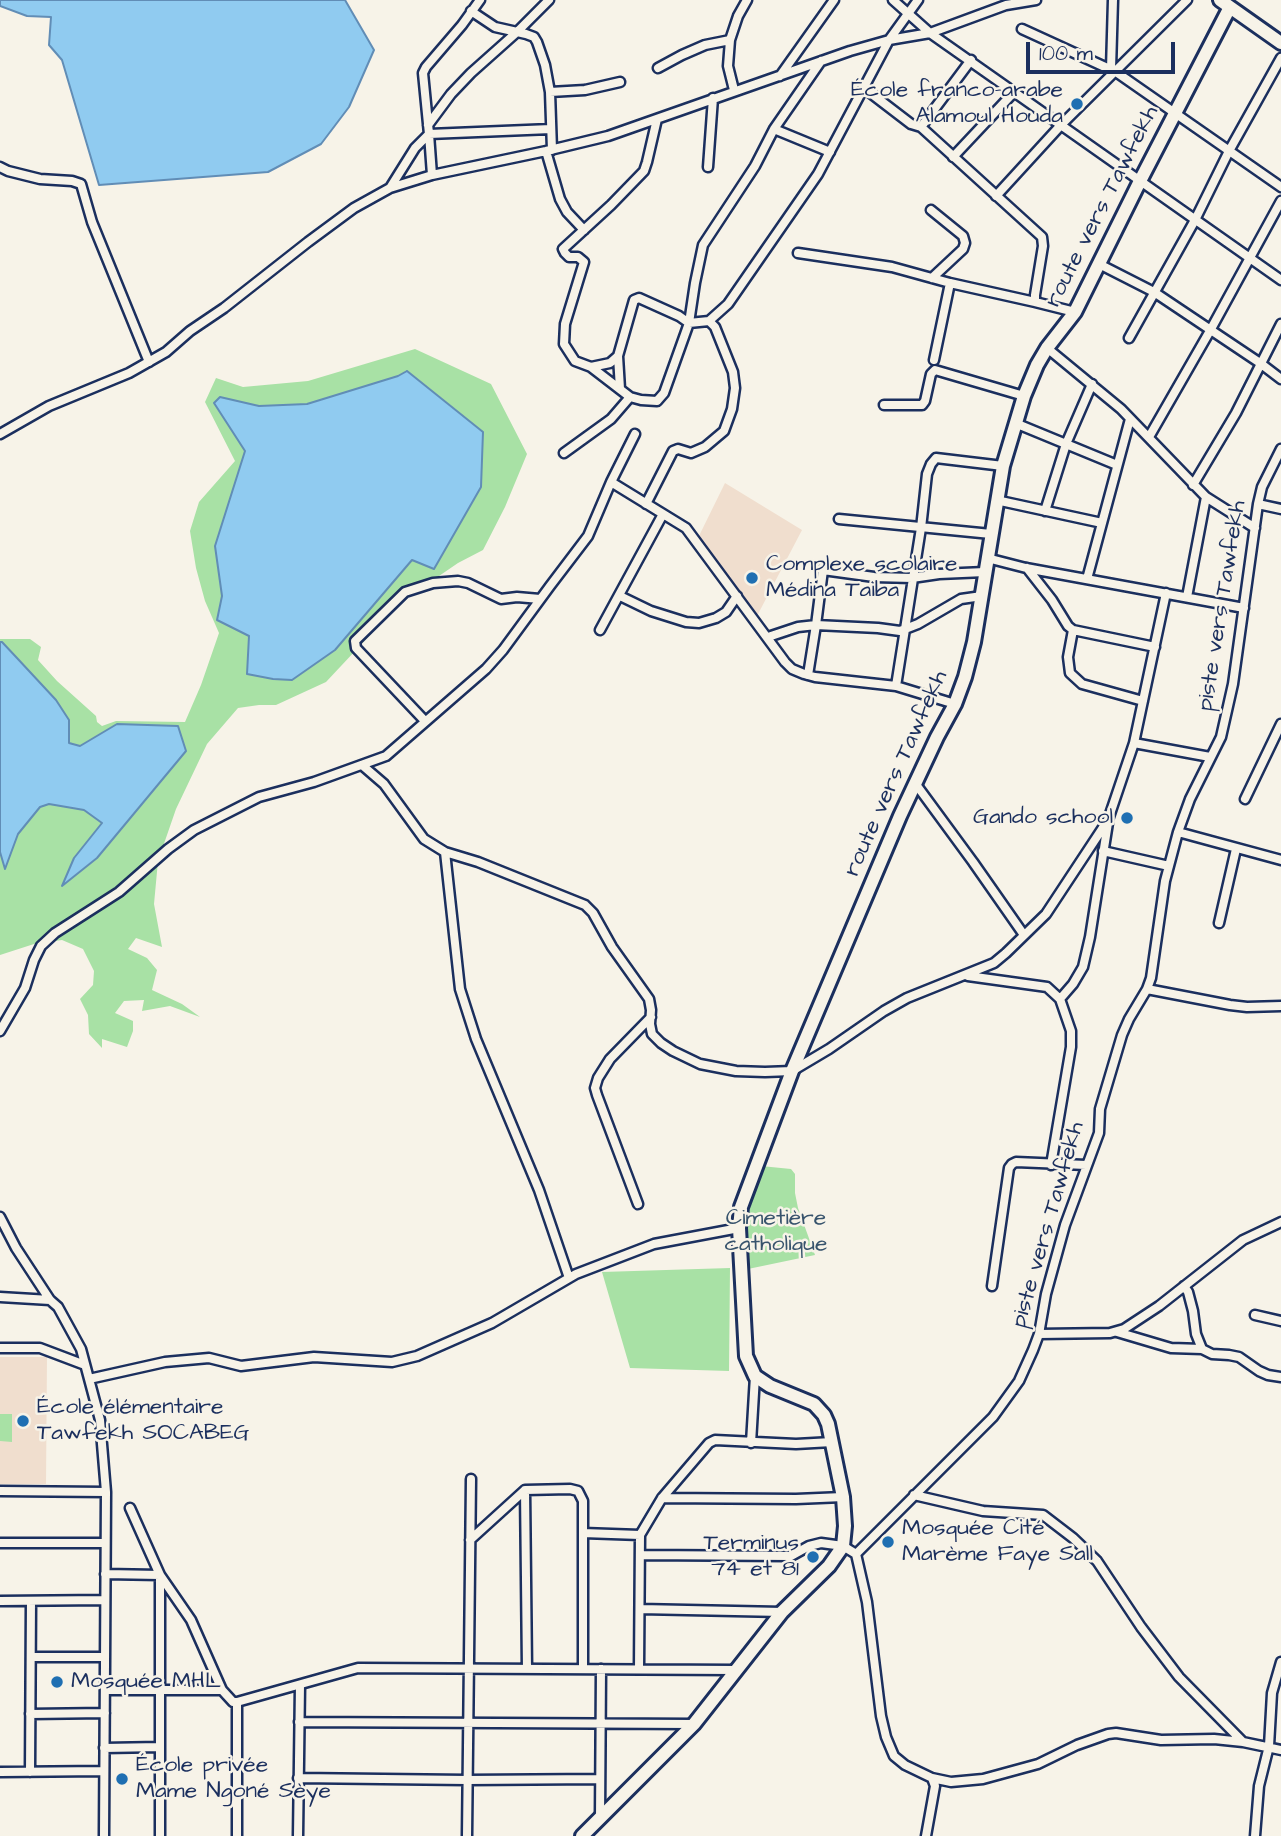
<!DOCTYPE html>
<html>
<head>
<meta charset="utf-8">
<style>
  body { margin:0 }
  #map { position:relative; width:1281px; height:1836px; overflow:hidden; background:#f7f3e8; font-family:"Architects Daughter",sans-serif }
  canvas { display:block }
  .scale { position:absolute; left:1026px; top:42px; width:149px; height:32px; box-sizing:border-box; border:4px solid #1b2f5e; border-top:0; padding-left:9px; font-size:21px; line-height:24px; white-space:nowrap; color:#1b2f5e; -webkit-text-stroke:5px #f7f3e8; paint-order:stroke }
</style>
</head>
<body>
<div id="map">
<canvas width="1281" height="1836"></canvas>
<div class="scale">100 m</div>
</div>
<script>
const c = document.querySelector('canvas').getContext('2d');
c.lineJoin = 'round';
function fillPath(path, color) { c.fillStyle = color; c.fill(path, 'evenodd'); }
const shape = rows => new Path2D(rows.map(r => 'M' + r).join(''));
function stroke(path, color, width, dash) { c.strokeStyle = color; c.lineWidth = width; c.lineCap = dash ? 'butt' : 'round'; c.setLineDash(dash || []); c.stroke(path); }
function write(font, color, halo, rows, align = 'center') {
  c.font = font + ' "Architects Daughter",sans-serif'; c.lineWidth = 5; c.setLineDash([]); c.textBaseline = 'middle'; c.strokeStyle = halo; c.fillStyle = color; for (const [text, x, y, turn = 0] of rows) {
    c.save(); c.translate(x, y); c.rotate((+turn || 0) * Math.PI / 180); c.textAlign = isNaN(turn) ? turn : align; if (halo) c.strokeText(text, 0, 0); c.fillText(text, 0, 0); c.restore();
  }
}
const built = shape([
  [725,483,802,530,757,616,697,540],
  [0,1357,47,1357,46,1484,0,1484]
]);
const green = shape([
  [415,349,491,384,527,454,505,507,483,550,458,563,401,602,326,682,276,705,259,705,238,708,207,744,176,809,158,861,154,904,162,947,136,938,128,949,147,958,157,970,152,990,182,1004,200,1017,170,1006,142,1011,144,1000,124,1001,115,1013,133,1021,133,1031,127,1047,102,1039,102,1048,89,1034,88,1015,80,999,93,985,94,971,83,949,62,940,34,944,0,955,0,639,30,639,41,647,38,660,57,681,96,716,97,722,102,726,116,721,185,722,201,685,219,633,205,601,196,568,190,531,199,502,235,461,205,402,216,378,243,387,308,381],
  [761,1166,791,1169,795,1174,795,1193,798,1208,815,1255,748,1269,746,1217,747,1202],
  [730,1268,729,1371,630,1368,602,1272],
  [0,1414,12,1414,12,1442,0,1441]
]);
const water = shape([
  [0,0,345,0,374,50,349,107,321,144,268,172,99,185,62,60,49,45,51,17,27,16,0,6,0,0],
  [407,371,483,432,481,487,434,569,412,560,335,650,292,680,273,679,247,674,249,636,217,620,222,596,215,546,245,451,214,403,220,397,259,406,307,404,398,376,407,371],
  [0,642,2,642,17,658,56,700,69,720,69,743,80,746,117,724,178,726,186,751,97,858,62,886,74,858,102,823,84,810,49,804,40,807,18,834,5,869,0,852,0,642]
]);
const street = shape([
  [893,0,930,33,1281,280],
  [471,11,495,27,526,34,534,37,537,42,545,65,550,92,552,150],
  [1022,29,1116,72,1281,187],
  [658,68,682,55,705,45,730,40],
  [1111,69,1113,0],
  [780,76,834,0],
  [864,88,911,124,921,127,1042,237,1043,246,1035,295,1035,302,1075,312],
  [734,90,728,66,730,40,738,16,747,0],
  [550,92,585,90,620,82],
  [657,119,647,162,644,171,611,205,563,249,565,253,569,257,578,257,584,262,565,324,564,344,575,361,591,367,630,397,641,400,657,401,664,393,689,323,709,321,728,304,818,174,889,40,918,0],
  [428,125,451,94,471,73,517,32,549,0],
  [921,127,971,60],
  [774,129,830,152],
  [546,151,560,199,567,212,584,230],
  [953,157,1015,91],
  [0,167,8,171,40,179,72,181,81,184,92,222,149,362],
  [708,167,713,98],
  [432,175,429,134,423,73,426,67,462,25,480,0],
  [390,188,415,148,429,134,551,129],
  [996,196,1061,125,1187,0],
  [931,210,963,236,965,243,963,249,932,278],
  [798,253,892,267,950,283,1035,302],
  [1099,264,1154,292,1260,363,1281,379],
  [1129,338,1195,220,1229,151,1281,58],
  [1047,348,1121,409,1206,497,1255,528],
  [618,356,620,389],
  [934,360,950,283],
  [591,367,610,363,618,356,634,300,639,298,679,316,689,323,695,283,703,245,755,166,774,129,821,61],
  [884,405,922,405,925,401,931,374,935,370,1024,396],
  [1015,423,1117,465],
  [0,434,49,406,129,373,166,352,190,331,224,308,308,242,354,208,390,188,432,175,546,151,608,136,850,51,889,40,930,33,1006,5,1036,0],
  [1149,437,1211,329,1281,201],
  [564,453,611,419,630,397],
  [611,482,686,528,785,662,792,669,804,674,815,677,896,686,955,704],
  [1193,485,1236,413,1281,324],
  [996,500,1102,523],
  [646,504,673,451,678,449,691,453,705,447,724,431,732,409,735,388,733,372,715,327,709,321],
  [1258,504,1281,509],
  [1045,511,1066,444,1092,384],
  [839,519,991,534],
  [987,558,1026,568,1244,608],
  [1027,568,1052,600,1068,626,1073,630,1155,647],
  [1087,579,1130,419],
  [620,596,651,611,686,622,699,623,716,618,726,612,737,596],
  [1187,597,1206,497],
  [600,630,663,514],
  [1073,630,1068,657,1070,673,1082,684,1143,701],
  [768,637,798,627,816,625,878,628,900,631,918,624,961,599,982,596],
  [808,675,816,625,823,570,874,577,912,578,939,574,985,572],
  [896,686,921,528,927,474,931,464,936,458,1003,466],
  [425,721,356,648,355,641,405,592,433,583,458,581,468,583,501,599,517,597,540,599],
  [1134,743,1210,757],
  [362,765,384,784,424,839,445,852,460,989,476,1039,539,1190,569,1278],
  [915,783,973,862,1024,935],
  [1245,799,1281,724],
  [1178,832,1281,860],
  [1103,851,1169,866],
  [445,852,478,862,585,905,593,913,612,947,649,999,651,1010,650,1024,652,1034,661,1043,673,1051,700,1064,736,1071,765,1072,792,1071,829,1049,884,1011,907,998,994,963,1006,953,1046,914,1108,820,1134,743,1166,593],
  [1219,923,1236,849],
  [968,976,1047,987,1060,999,1071,1031,1071,1047,1051,1165],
  [1147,989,1230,1005,1247,1007,1281,1006],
  [1060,999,1073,984,1083,967,1090,937,1108,823],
  [0,1031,25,988,34,960,41,946,55,933,119,892,168,849,194,830,259,797,314,782,386,756,486,669,503,650,550,586,588,536,611,482,635,434],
  [638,1204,597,1095,595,1088,598,1078,610,1059,651,1017],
  [0,1217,16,1248,50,1300,58,1307,81,1349,100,1420,106,1492,104,1836],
  [992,1286,1009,1168,1012,1164,1016,1162,1086,1165],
  [1184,1286,1188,1292,1193,1311,1196,1334,1202,1349],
  [0,1297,50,1300],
  [1255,1315,1281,1321],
  [1117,1332,1171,1348,1202,1349,1212,1354,1229,1355,1239,1357,1259,1371,1268,1375,1281,1377],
  [1039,1334,1110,1333,1124,1329,1159,1306,1243,1240,1281,1222],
  [0,1348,40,1348,85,1365],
  [89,1379,165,1362,209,1358,241,1366,314,1357,392,1362,417,1356,492,1323,576,1274,654,1244,739,1228],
  [751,1443,755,1376],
  [525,1490,527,1669],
  [0,1491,106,1492],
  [914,1495,983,1511,1043,1515,1073,1538,1097,1561,1141,1627,1179,1677,1243,1742],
  [662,1498,796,1499,843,1497],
  [130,1508,160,1575,191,1620,222,1690,233,1702,237,1702,358,1668,736,1670],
  [583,1533,640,1535],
  [470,1540,525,1490,570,1489,578,1491,583,1501,583,1669],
  [0,1543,105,1543],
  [856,1554,993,1417,1019,1381,1033,1350,1039,1334,1046,1294,1065,1225,1099,1133,1100,1109,1122,1035,1129,1019,1147,989,1151,978,1165,881,1178,832,1190,799,1221,737,1233,684,1258,504,1262,487,1281,449],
  [640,1555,791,1556,809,1546,821,1543,843,1546,856,1554,867,1602,881,1716,886,1737,894,1756,905,1765,932,1778,935,1786,926,1836],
  [105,1574,160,1575,160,1836],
  [0,1601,105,1600],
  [640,1609,782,1612],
  [31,1657,105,1657],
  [639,1669,640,1535,662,1498,709,1443,715,1440,796,1444,832,1442],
  [105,1690,222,1690],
  [30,1714,105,1713],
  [299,1722,694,1724],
  [104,1748,160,1747],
  [0,1772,104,1771],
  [30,1772,31,1601],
  [298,1778,467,1780,600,1779],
  [932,1778,951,1782,983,1779,1038,1764,1077,1745,1108,1734,1116,1733,1161,1740,1214,1739,1243,1742,1281,1750],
  [600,1818,601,1669],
  [237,1836,237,1702],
  [298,1836,300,1685],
  [467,1836,471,1479],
  [1255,1836,1259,1786,1269,1746,1272,1693,1281,1662]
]);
const secondary = shape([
  [1220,0,1281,43],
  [582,1836,694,1724,782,1612,829,1566,843,1546,845,1526,843,1497,828,1424,824,1415,814,1404,770,1386,755,1376,746,1356,739,1228,741,1207,792,1071,900,816,937,737,955,704,965,677,974,642,1003,466,1024,396,1037,365,1047,348,1075,312,1140,181,1230,7]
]);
const markers = [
  [1077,104,7,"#1f6fb2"],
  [752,578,7,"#1f6fb2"],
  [1127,818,7,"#1f6fb2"],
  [23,1421,7,"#1f6fb2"],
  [888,1542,7,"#1f6fb2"],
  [813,1557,7,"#1f6fb2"],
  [57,1682,7,"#1f6fb2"],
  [122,1779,7,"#1f6fb2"]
];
const poiNames = [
  ["École franco-arabe",1063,91,"right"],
  ["Alamoul Houda",1063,117,"right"],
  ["Complexe scolaire",766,565],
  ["Médina Taiba",766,591],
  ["Gando school",1113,818,"right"],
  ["École élémentaire",37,1408],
  ["Tawfekh SOCABEG",37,1434],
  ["Mosquée Cité",902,1529],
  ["Marème Faye Sall",902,1555],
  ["Terminus",799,1544,"right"],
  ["74 et 81",799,1570,"right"],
  ["Mosquée MHL",71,1682],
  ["École privée",136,1766],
  ["Mame Ngoné Sèye",136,1792]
];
const streetNames = [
  ["route vers Tawfekh",1103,207,-63],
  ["piste vers Tawfekh",1223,606,-81],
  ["route vers Tawfekh",897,774,-66],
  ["piste vers Tawfekh",1049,1225,-74]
];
const parkNames = [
  ["Cimetière",776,1219],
  ["catholique",776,1245]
];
fillPath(built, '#f0dece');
fillPath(green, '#a8e1a5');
fillPath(water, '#90cbf0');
stroke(water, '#618db6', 2);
stroke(street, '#1b2f5e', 13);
stroke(secondary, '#1b2f5e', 18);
stroke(street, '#f7f3e8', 8);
stroke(secondary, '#f7f3e8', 12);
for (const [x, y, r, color] of markers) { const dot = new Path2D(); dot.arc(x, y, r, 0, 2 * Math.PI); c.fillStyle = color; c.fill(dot); stroke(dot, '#f7f3e8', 2.5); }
write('23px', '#1b2f5e', '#f7f3e8', poiNames, 'left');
write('23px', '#1b2f5e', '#f7f3e8', streetNames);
write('23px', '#37536c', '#f7f3e8', parkNames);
</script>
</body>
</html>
